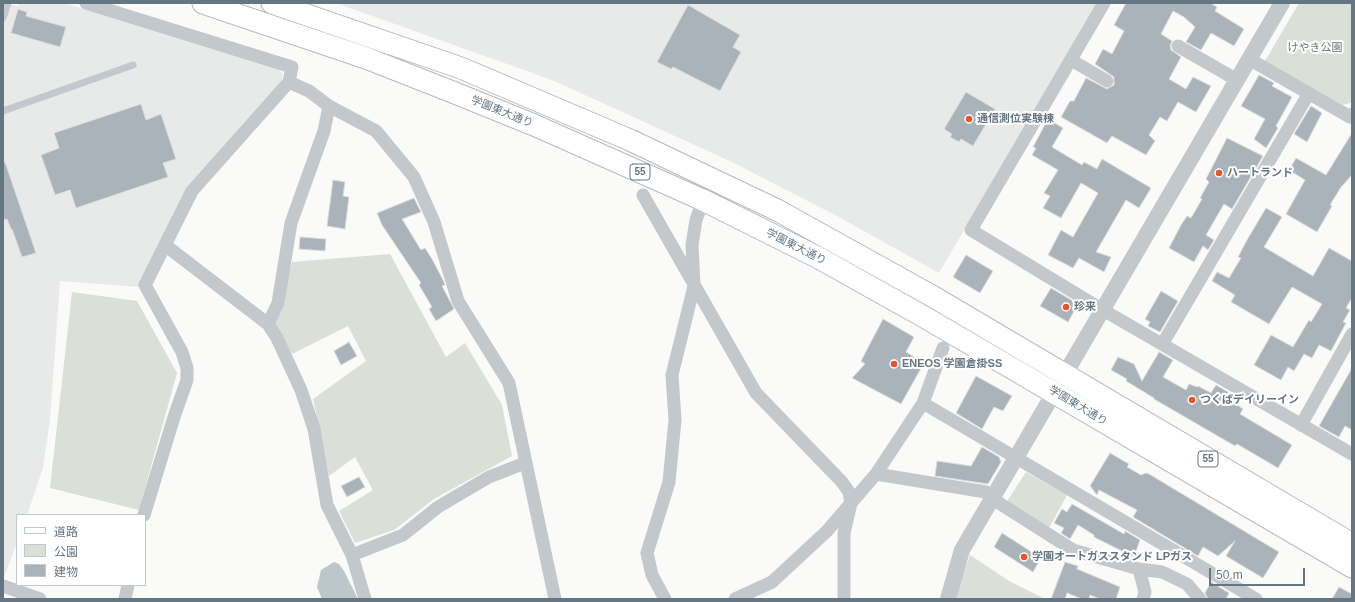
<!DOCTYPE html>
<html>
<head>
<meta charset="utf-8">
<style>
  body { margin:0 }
  #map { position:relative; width:1355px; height:602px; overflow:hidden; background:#fafaf8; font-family:Arial,"Noto Sans JP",sans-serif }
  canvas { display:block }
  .frame { position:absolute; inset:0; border:4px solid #657683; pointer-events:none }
  .legend { position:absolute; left:16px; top:514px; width:130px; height:72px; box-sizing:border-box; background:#fff; border:1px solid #c1c8cd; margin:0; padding:5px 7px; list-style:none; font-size:12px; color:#657683 }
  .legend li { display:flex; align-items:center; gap:8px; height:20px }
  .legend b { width:20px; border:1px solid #c1c8cd }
  .scale { position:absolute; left:1209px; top:568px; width:96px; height:18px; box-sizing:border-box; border:2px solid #657683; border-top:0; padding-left:5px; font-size:12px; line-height:14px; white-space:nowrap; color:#657683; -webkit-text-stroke:3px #fff; paint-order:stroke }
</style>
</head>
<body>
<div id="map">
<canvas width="1355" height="602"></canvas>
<div class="frame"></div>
<ul class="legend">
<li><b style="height:5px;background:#fff"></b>道路</li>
<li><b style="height:11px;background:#dadfd7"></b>公園</li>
<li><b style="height:11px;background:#aab3b9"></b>建物</li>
</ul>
<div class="scale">50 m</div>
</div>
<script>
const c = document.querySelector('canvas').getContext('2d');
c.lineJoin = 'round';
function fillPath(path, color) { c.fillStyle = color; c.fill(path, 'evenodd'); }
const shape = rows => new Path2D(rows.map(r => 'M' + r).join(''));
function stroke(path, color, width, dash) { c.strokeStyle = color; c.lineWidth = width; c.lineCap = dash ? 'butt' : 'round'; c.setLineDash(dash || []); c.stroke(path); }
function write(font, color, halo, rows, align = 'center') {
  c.font = font + ' Arial,"Noto Sans JP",sans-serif'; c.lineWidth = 4; c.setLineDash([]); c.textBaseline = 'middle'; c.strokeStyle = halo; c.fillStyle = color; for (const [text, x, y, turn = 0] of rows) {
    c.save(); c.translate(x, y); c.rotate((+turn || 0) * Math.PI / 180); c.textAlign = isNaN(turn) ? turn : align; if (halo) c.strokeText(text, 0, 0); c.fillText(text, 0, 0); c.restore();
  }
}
const built = shape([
  [3,3,18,6,19,3,64,3,276,66,283,74,281,84,188,187,139,287,60,281,50,420,43,468,27,515,17,515,17,542,3,581],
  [336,3,1097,3,939,273,837,216,732,162,552,80]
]);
const green = shape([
  [1299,3,1352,3,1352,100,1350,103,1342,105,1265,61],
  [390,254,446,357,465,343,502,405,512,456,434,499,394,530,355,543,339,511,373,490,355,457,329,476,313,399,366,361,348,326,292,354,274,323,292,262],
  [72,292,137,301,177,373,139,510,50,488],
  [1026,472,1067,495,1049,528,1006,503],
  [970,555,1009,581,1045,599,954,599]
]);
const water = shape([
  [334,562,339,564,344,571,358,599,322,599,317,587,321,570]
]);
const building = shape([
  [1126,3,1210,3,1217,7,1215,11,1244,29,1234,46,1211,33,1201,50,1186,42,1195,27,1184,17,1173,11,1161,34,1172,41,1170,46,1171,50,1181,57,1169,79,1186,89,1193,77,1211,86,1196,112,1178,102,1167,121,1160,117,1149,135,1155,141,1146,155,1112,136,1107,143,1061,117,1070,101,1074,101,1086,78,1107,89,1114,85,1114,77,1095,64,1103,49,1112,54,1124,31,1114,25,1126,3],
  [688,5,740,35,733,47,741,52,720,91,673,67,671,69,657,62,688,5],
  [18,9,27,12,26,16,66,27,60,47,11,33,18,9],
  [1259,75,1274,83,1272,86,1292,97,1276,126,1278,128,1266,148,1254,139,1265,119,1241,106,1259,75],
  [966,92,995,109,973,146,961,139,959,142,950,137,952,134,944,129,966,92],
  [141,104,146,120,161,114,176,159,163,163,168,177,76,208,70,190,55,195,41,155,59,148,54,133,141,104],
  [1311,106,1322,113,1307,142,1294,134,1311,106],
  [1048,119,1063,128,1052,147,1082,165,1084,162,1097,169,1102,159,1151,188,1139,208,1126,200,1096,252,1111,257,1104,272,1079,258,1073,268,1048,255,1061,230,1073,237,1098,193,1081,183,1061,218,1043,208,1050,196,1044,193,1058,170,1032,155,1036,148,1033,147,1048,119],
  [1352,133,1352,175,1341,187,1330,205,1332,206,1317,232,1286,214,1305,180,1289,170,1296,158,1326,175,1352,133],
  [1227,138,1263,156,1232,209,1224,204,1206,235,1214,240,1208,250,1203,246,1194,262,1169,248,1181,225,1187,216,1191,218,1202,199,1200,198,1209,182,1206,179,1227,138],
  [5,162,36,253,22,257,12,229,11,229,7,219,3,220,3,163,5,162],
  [333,180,345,182,343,196,349,197,345,229,327,226,333,180],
  [414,198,421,212,402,219,421,250,425,248,432,259,443,280,445,285,442,286,454,309,436,321,429,309,432,307,419,285,421,283,382,225,377,213,414,198],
  [1266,208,1282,217,1264,247,1313,276,1329,248,1352,261,1352,298,1346,308,1350,310,1343,322,1346,323,1331,351,1319,345,1312,358,1304,354,1294,371,1288,367,1281,380,1254,365,1271,335,1293,347,1309,320,1311,322,1322,304,1292,287,1269,324,1231,302,1235,295,1212,281,1217,272,1229,278,1241,258,1238,257,1247,240,1266,208],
  [300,237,326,239,325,251,299,249,300,237],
  [966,255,993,271,980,293,953,277,966,255],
  [1051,288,1078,304,1068,322,1040,306,1051,288],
  [1161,291,1178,301,1160,332,1148,326,1150,322,1145,319,1161,291],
  [883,319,914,337,906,352,924,363,901,404,852,378,865,364,861,361,883,319],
  [349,342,357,356,341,365,334,351,349,342],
  [1159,352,1173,360,1163,377,1186,390,1189,384,1197,387,1198,386,1211,393,1216,385,1240,399,1236,404,1243,409,1240,414,1292,445,1278,468,1237,444,1235,446,1154,399,1154,398,1126,381,1127,379,1111,370,1118,357,1134,364,1142,381,1159,352],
  [1352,368,1352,430,1345,426,1339,437,1319,426,1352,368],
  [976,376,1012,396,1003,411,994,407,982,429,956,413,976,376],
  [982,447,999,457,1001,462,988,484,935,476,937,461,971,466,982,447],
  [1110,453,1129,464,1127,467,1141,475,1146,473,1149,474,1279,552,1263,578,1226,556,1235,541,1218,556,1203,547,1198,556,1133,517,1137,510,1099,490,1097,495,1090,486,1110,453],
  [359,477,365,487,347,497,341,486,359,477],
  [1072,504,1124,534,1125,531,1140,540,1134,557,1094,537,1094,535,1078,525,1070,539,1061,533,1064,528,1054,523,1062,509,1067,512,1072,504],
  [1002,533,1041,558,1033,572,994,547,1002,533],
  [1065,562,1078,566,1077,569,1120,587,1116,599,1100,599,1090,595,1089,599,1082,599,1067,593,1065,599,1051,599,1065,562],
  [1211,582,1229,593,1226,599,1208,599,1205,593,1211,582],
  [1339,587,1352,594,1352,599,1332,599,1339,587]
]);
const service = shape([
  [3,18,8,3],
  [3,111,133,65]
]);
const minor = shape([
  [86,3,292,67,289,82,192,191,145,285,182,352,187,368,187,380,174,417,144,515],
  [1104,3,971,230,1103,310,1352,454],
  [1178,46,1237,80],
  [1249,59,1350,117,1352,114],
  [1071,60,1107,81],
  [289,82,309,91,329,106,376,131,414,177,434,222,458,301,509,383,555,599],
  [643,195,756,393,842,482,849,492,851,503,844,533,844,599],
  [165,245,268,324,277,338,301,390,314,429,327,505,352,555,365,599],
  [268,324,278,303,291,223,324,131,329,106],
  [1163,343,1309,93],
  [923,403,1256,599],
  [1301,425,1352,334],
  [876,474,986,492,999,503,1073,550,1139,569,1162,572,1187,584,1200,599],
  [352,555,403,535,438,507,489,477,525,463],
  [1139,569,1145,592,1143,599],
  [3,586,40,599],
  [125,599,128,585],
  [665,599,652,575,647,553,669,482,675,420,672,375,694,286,692,245,696,220,703,200],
  [735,599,772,582,827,531,876,474,923,403,943,348]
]);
const tertiary = shape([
  [948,599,962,550,1282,3]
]);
const primary = shape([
  [203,3,366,58,450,91,534,125,703,200,819,258,926,318,1352,567],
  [272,3,461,68,630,140,777,210,932,296,1352,544]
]);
const markers = [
  [969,119,4,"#e4572e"],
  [1219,173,4,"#e4572e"],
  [1066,307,4,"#e4572e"],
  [894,364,4,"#e4572e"],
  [1192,400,4,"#e4572e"],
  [1024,557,4,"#e4572e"]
];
const shields = [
  [640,172,20],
  [1208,459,20]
];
const shieldNames = [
  ["55",640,172],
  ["55",1208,459]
];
const parkNames = [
  ["けやき公園",1315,48]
];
const streetNames = [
  ["学園東大通り",502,112,22],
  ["学園東大通り",796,247,27],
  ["学園東大通り",1078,406,31]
];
const poiNames = [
  ["通信測位実験棟",977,119],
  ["ハートランド",1227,173],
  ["珍来",1074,307],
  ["ENEOS 学園倉掛SS",902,364],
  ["つくばデイリーイン",1200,400],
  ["学園オートガススタンド LPガス",1032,557]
];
fillPath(built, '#e8e9e9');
fillPath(green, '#dadfd7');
fillPath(water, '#bbc7cb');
fillPath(building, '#aab3b9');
stroke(building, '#dcdcda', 1);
stroke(primary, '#b5babe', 23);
stroke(service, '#c3c8cc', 7);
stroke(minor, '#c3c8cc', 13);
stroke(tertiary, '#c3c8cc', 16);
stroke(primary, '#fff', 21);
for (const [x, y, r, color] of markers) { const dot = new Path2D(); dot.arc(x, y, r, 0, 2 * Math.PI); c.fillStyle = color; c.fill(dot); stroke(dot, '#fff', 1.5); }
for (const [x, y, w] of shields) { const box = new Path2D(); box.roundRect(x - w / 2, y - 8, w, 16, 3); c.fillStyle = '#fff'; c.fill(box); stroke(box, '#657683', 1); }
write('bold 10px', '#657683', null, shieldNames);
write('11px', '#687a64', '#fff', parkNames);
write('11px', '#657683', '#fff', streetNames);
write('bold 11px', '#657683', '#fff', poiNames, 'left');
</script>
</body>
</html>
